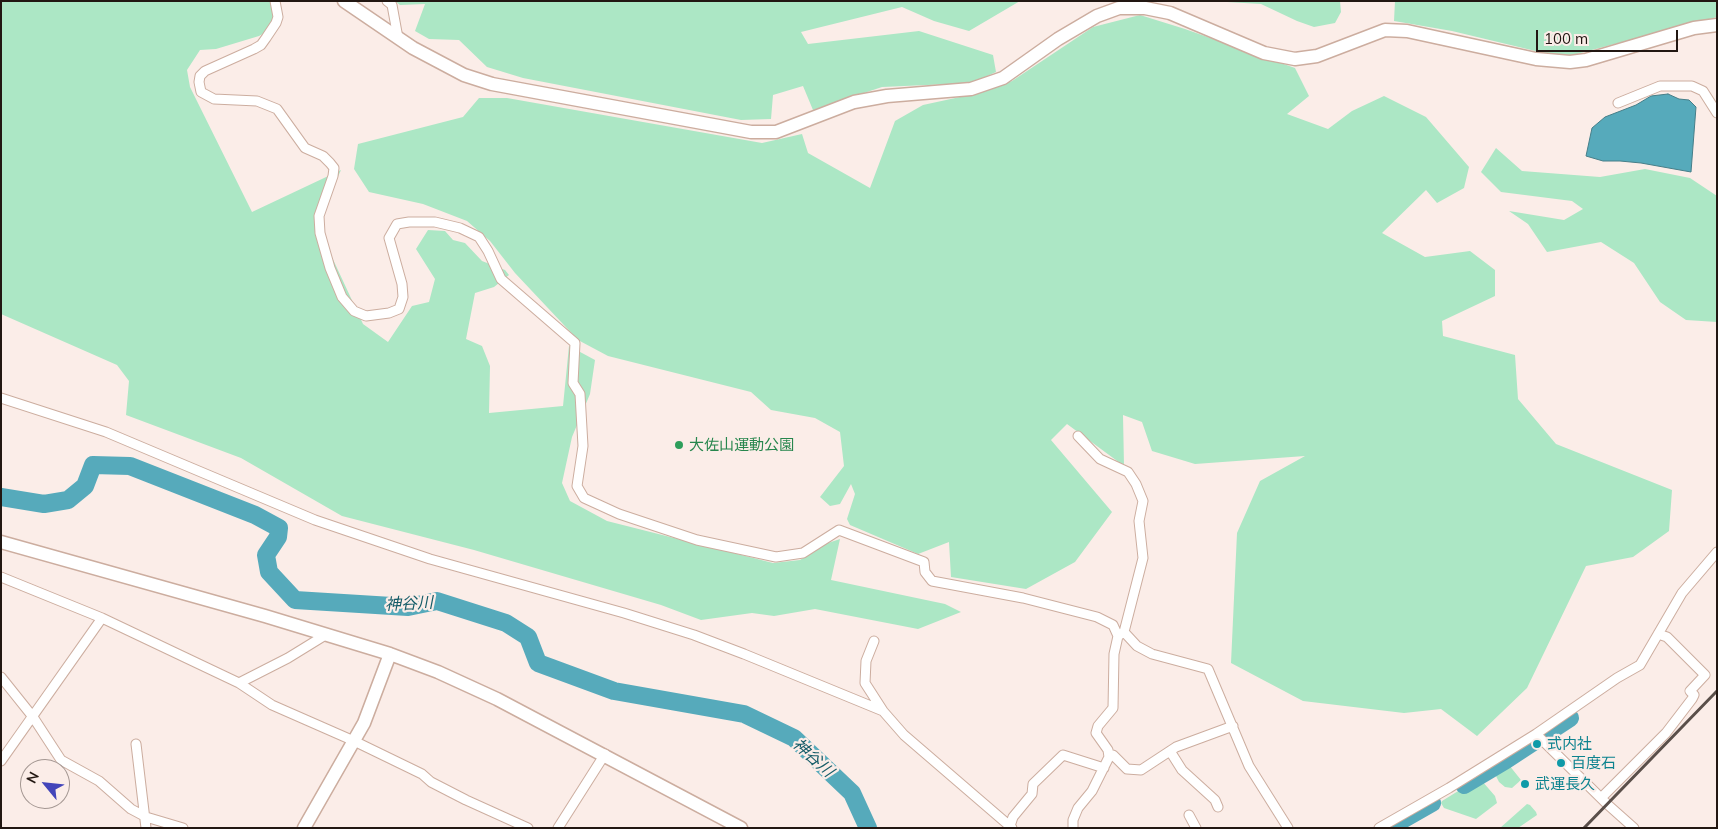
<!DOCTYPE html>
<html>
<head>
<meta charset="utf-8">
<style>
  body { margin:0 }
  #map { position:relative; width:1718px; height:829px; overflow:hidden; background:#fbede8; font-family:Mulish,sans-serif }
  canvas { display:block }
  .frame { position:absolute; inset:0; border:2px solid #221712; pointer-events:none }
  .north { position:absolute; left:20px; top:759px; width:50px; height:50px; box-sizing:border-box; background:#fbede8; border:1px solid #a49792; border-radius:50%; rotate:298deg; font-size:14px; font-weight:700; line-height:20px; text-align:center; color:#221712 }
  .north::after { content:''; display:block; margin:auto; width:18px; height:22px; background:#4345ba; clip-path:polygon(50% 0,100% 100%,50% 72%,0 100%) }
  .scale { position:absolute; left:1536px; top:30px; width:142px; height:22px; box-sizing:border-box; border:2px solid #221712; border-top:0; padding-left:6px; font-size:15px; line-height:18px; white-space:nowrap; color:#221712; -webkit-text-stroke:4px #fbede8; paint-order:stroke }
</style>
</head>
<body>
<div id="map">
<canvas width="1718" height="829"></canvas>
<div class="frame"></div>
<div class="north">N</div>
<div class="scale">100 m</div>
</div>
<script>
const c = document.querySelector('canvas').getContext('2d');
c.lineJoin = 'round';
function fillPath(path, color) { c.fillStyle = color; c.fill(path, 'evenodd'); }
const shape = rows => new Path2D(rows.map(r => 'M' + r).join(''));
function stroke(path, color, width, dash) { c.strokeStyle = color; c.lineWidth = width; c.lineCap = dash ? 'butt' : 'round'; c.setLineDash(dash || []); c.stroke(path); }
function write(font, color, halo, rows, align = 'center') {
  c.font = font + ' Mulish,"Noto Sans JP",sans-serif'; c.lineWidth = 4.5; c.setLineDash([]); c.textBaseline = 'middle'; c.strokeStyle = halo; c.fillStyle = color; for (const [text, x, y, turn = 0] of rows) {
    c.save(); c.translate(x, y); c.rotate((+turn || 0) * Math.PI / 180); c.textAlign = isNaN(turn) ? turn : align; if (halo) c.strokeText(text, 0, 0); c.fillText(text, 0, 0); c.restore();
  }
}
const green = shape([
  [1,1,276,1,281,4,281,17,268,31,259,36,216,49,200,50,187,70,190,87,252,212,341,170,323,210,324,240,363,324,388,342,412,306,429,302,435,279,416,249,428,230,445,231,453,240,465,243,482,261,505,270,509,275,494,287,475,293,466,339,482,346,490,366,489,413,563,406,569,346,595,360,590,394,572,437,562,483,570,501,607,521,773,563,800,560,825,544,840,539,831,580,945,604,961,612,918,629,815,609,774,616,752,613,701,620,661,605,474,550,342,516,241,458,126,415,129,381,117,365,1,314],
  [395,1,1020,1,969,31,934,21,902,7,801,32,808,44,919,31,993,55,996,72,972,83,882,87,813,110,803,86,773,95,771,119,741,120,523,78,487,67,459,40,429,39,415,31,425,4,400,5],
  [1210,1,1340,1,1341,12,1335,23,1314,27,1297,21,1261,4],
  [1395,1,1717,1,1717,17,1569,56,1548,54,1452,31,1394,21],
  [1140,15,1185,29,1295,68,1309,96,1287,114,1328,129,1352,111,1384,96,1426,117,1469,167,1464,188,1437,203,1426,190,1382,233,1425,257,1470,251,1495,270,1495,296,1442,321,1443,336,1515,355,1518,399,1556,444,1672,490,1669,531,1633,557,1586,566,1527,688,1477,736,1441,709,1404,713,1303,701,1231,663,1237,533,1260,481,1305,456,1195,464,1152,451,1142,422,1123,415,1124,466,1067,424,1051,440,1112,512,1075,562,1026,589,951,577,949,542,918,554,850,525,847,519,855,494,851,484,840,504,830,506,820,497,844,466,840,432,815,418,771,410,751,392,608,356,578,340,515,273,490,241,467,221,423,204,369,192,354,169,358,144,463,117,479,98,507,98,762,143,802,134,808,153,870,188,895,121,923,105,983,92,1012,81,1093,27],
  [1496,148,1522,171,1600,177,1645,169,1690,178,1717,196,1717,322,1686,320,1660,302,1634,263,1601,242,1547,252,1528,224,1509,211,1564,220,1583,209,1572,201,1501,192,1481,172],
  [1505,763,1509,765,1521,780,1512,788,1505,787,1499,782,1496,776,1497,769],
  [1476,780,1482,781,1495,796,1497,803,1476,819,1444,808,1441,803,1442,801],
  [1527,804,1530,805,1536,812,1537,815,1518,828,1500,828]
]);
const water = shape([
  [1668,94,1679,99,1689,100,1696,107,1691,172,1641,163,1620,161,1603,161,1586,156,1592,128,1605,117,1636,105,1651,96,1668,94]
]);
const river = shape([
  [1,497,44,504,68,500,85,486,93,465,130,466,255,515,279,528,278,537,266,555,269,572,295,600,408,607,437,601,506,623,528,637,538,663,614,691,744,714,794,738,852,793,868,828],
  [1464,785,1506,760,1570,718],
  [1388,828,1432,803]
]);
const street = shape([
  [275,1,278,17,276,23,266,38,261,45,254,49,205,71,200,76,199,82,201,92,214,99,257,101,277,109,305,148,323,156,330,163,334,168,333,176,319,216,320,233,330,268,342,297,354,311,366,316,389,313,399,309,403,297,402,284,389,238,397,224,409,222,435,222,460,228,479,237,488,251,501,279,575,343,573,383,580,394,583,446,577,486,584,498,619,514,697,540,776,557,803,553,839,530,924,562,925,572,932,581,1023,598,1097,617,1113,625,1118,636],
  [387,1,392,5,398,38],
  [1618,103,1660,86,1692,86,1703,91,1717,113],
  [1,398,106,432,315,520,430,559,624,613,694,635,744,654,883,711],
  [1078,436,1100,459,1128,472,1136,484,1143,501,1139,521,1143,558,1124,632],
  [1,577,102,618,239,683,272,705,354,741,422,774,431,782,466,800,528,828],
  [874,641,866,661,865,683,883,711,904,735,1012,828],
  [1,677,33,717,61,760,99,781,131,809,146,817,183,828],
  [239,683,288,658,327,634],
  [1536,734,1607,804,1634,828],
  [136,744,146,828],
  [1170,751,1182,770,1215,800,1218,807],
  [1109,754,1113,755,1127,769,1141,770,1176,747,1233,726],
  [1,761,102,618],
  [1601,798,1666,733,1692,699,1694,695,1690,691,1705,675,1667,637,1658,634],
  [1189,815,1196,828],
  [1010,826,1013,817,1032,794,1033,784,1063,755,1104,768],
  [558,828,605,754],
  [1073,828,1073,820,1078,808,1092,791,1109,757,1108,750,1096,733,1098,726,1113,708,1114,654,1118,636,1124,632,1137,646,1152,654,1208,669,1249,766,1288,828],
  [1379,828,1449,788,1536,734,1617,678,1640,665,1682,593,1717,552]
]);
const secondary = shape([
  [344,1,413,48,464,75,492,84,751,132,776,132,854,102,887,96,971,89,1003,78,1058,39,1097,16,1119,8,1145,8,1170,13,1264,53,1295,59,1317,56,1385,30,1407,31,1536,59,1570,62,1586,60,1694,28,1717,25],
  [1,542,265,616,390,654,438,672,497,699,741,828],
  [304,828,364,723,390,654]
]);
const rail = shape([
  [1584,828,1717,691]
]);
const markers = [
  [679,445,5,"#2e9e5b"],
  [1537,744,5,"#0f9aa8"],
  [1561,763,5,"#0f9aa8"],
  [1525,784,5,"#0f9aa8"]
];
const leisureNames = [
  ["大佐山運動公園",689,445]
];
const cultureNames = [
  ["式内社",1547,744],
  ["百度石",1571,763],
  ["武運長久",1535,784]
];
const waterNames = [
  ["神谷川",409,604,-3],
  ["神谷川",813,758,42]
];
fillPath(green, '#ace7c5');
fillPath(water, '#56aabb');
stroke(water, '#467e88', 1);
stroke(river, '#56aabb', 18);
stroke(street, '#ccad9f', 11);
stroke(secondary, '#ccad9f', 15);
stroke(street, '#fff', 9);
stroke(secondary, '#fff', 12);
stroke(rail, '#5a4f4a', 3);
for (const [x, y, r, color] of markers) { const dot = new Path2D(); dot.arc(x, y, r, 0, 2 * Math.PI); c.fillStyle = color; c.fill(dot); stroke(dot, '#fbede8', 2); }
write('15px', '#27864d', '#fbede8', leisureNames, 'left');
write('15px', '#0d838f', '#fbede8', cultureNames, 'left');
write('italic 16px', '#155c68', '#fbede8', waterNames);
</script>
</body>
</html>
